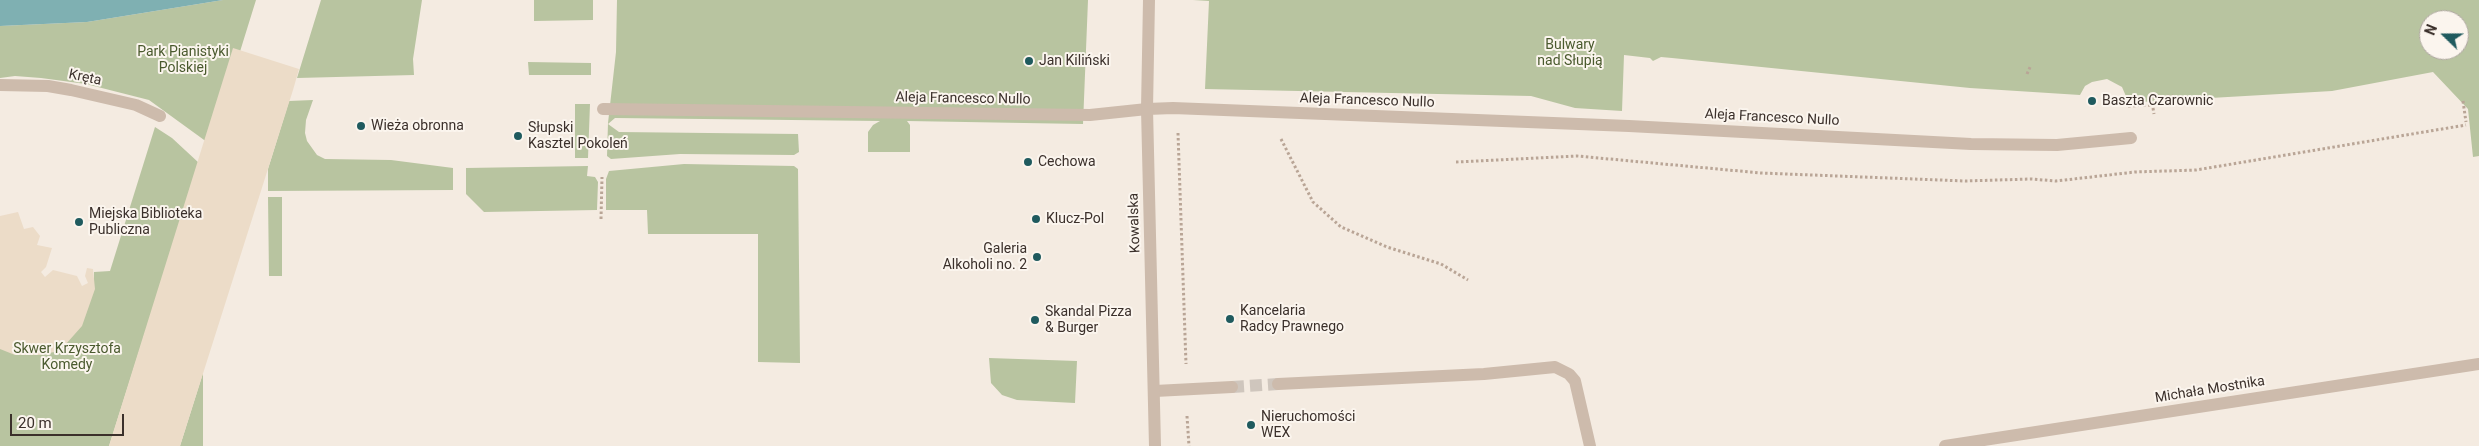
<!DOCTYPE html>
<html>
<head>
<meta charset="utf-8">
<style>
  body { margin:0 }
  #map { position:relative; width:2479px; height:446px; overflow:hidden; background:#f4ebe1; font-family:Roboto,sans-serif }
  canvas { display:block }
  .north { position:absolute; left:2419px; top:10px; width:50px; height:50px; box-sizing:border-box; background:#fbf5ee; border:1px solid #aea6a0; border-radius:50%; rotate:292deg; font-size:14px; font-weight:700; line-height:20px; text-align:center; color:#3b302b }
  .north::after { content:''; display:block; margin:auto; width:18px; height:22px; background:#1f5a5e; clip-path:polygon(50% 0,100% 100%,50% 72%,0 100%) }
  .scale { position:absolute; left:10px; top:414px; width:114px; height:22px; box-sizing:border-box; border:2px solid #3b302b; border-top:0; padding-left:6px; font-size:15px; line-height:18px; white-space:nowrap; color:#3b302b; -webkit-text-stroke:4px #fbf5ee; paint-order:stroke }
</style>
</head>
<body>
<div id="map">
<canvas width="2479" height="446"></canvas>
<div class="north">N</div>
<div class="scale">20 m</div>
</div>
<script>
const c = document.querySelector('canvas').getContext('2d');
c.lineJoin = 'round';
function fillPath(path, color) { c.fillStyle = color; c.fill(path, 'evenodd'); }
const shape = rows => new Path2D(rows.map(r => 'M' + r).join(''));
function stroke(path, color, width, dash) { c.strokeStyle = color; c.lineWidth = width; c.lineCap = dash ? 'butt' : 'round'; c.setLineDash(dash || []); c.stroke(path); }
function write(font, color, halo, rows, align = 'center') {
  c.font = font + ' Roboto,sans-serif'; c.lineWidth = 4; c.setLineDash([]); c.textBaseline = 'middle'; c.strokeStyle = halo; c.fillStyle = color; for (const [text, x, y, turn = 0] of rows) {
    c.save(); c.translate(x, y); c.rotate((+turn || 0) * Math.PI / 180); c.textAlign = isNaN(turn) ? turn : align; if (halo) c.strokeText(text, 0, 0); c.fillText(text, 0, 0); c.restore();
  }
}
const green = shape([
  [223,0,256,0,211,145,149,100,86,84,41,78,15,76,0,78,0,26,87,22],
  [321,0,422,0,413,59,414,75,297,78],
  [534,0,593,0,593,20,534,21],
  [617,0,1088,0,1083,124,907,121,910,125,910,152,868,152,868,132,873,125,880,121,615,118,608,124,619,132,798,134,799,152,794,155,680,154,611,159,607,156,608,123,616,52],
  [1193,0,2479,0,2479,156,2473,157,2468,109,2433,72,2332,91,2141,102,2128,101,2122,87,2107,79,2092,82,2085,86,2080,95,1970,88,1672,58,1661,57,1653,61,1650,58,1624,55,1622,111,1575,108,1531,96,1205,89,1209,1],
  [2429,20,2459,20,2459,50,2429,50],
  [528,62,591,63,591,75,529,75],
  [313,100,306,120,305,133,307,141,317,155,325,159,391,160,453,168,453,190,268,191,268,169,289,101],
  [575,104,590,104,588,158,575,158],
  [155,127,172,138,199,163,109,446,0,446,0,276,94,289,94,272,110,271],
  [684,164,794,166,798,169,800,363,758,362,758,234,648,234,647,210,606,210,606,179,609,171],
  [588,166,587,176,595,177,598,182,597,210,484,212,466,194,466,168],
  [268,197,282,197,282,276,269,276],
  [989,358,1077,361,1075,403,1017,400,1002,395,991,383],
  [203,373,203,446,180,446]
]);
const plaza = shape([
  [233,48,299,69,293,90,180,446,109,446],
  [18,212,24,229,33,227,40,236,37,245,52,248,46,267,41,272,45,277,53,270,77,276,82,286,88,283,85,276,87,268,93,269,95,289,82,326,66,344,54,352,40,355,15,355,0,349,0,216]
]);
const water = shape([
  [0,0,223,0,87,22,0,26]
]);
const minorTunnel = shape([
  [1232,387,1278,384]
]);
const path = shape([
  [2027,74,2031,65],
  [2152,97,2173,96],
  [2463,101,2466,122],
  [2128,106,2153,105],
  [2153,108,2154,114],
  [1178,133,1186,364],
  [1281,139,1313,202,1341,227,1387,247,1441,264,1468,280],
  [1456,162,1577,156,1761,173,1965,181,2031,179,2056,181,2135,172,2196,170,2466,125],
  [601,219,602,177],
  [1187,416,1189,446]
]);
const service = shape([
  [603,109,1090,115,1147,109]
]);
const pedestrian = shape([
  [0,85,48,86,71,90,136,105,160,116]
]);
const minor = shape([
  [1147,109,1173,108,1629,126,1971,144,2057,145,2131,138],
  [1278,384,1484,374,1555,367,1569,374,1575,381,1590,446],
  [1155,391,1232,387],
  [1945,446,2479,364]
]);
const tertiary = shape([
  [1149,0,1147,109,1155,446]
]);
const markers = [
  [1029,61,5,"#1f5a5e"],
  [2092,101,5,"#1f5a5e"],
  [361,126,5,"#1f5a5e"],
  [518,136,5,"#1f5a5e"],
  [1028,162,5,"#1f5a5e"],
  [1036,219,5,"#1f5a5e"],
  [79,222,5,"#1f5a5e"],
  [1037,257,5,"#1f5a5e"],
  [1230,319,5,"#1f5a5e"],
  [1035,320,5,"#1f5a5e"],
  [1251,425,5,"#1f5a5e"]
];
const parkNames = [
  ["Bulwary",1570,45],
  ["nad Słupią",1570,61],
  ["Park Pianistyki",183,52],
  ["Polskiej",183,68],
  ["Skwer Krzysztofa",67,349],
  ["Komedy",67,365]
];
const poiNames = [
  ["Jan Kiliński",1039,61],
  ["Baszta Czarownic",2102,101],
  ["Wieża obronna",371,126],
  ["Słupski",528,128],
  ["Kasztel Pokoleń",528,144],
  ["Cechowa",1038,162],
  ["Miejska Biblioteka",89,214],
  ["Publiczna",89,230],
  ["Klucz-Pol",1046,219],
  ["Galeria",1027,249,"right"],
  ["Alkoholi no. 2",1027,265,"right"],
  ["Kancelaria",1240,311],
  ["Radcy Prawnego",1240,327],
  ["Skandal Pizza",1045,312],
  ["& Burger",1045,328],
  ["Nieruchomości",1261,417],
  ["WEX",1261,433]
];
const streetNames = [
  ["Kręta",85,78,12],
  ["Aleja Francesco Nullo",963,99,1],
  ["Aleja Francesco Nullo",1367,101,2],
  ["Aleja Francesco Nullo",1772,118,3],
  ["Kowalska",1135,223,-92],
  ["Michała Mostnika",2210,390,-9]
];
fillPath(green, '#b8c4a0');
fillPath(plaza, '#ecdcc8');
fillPath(water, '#7fb0b2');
stroke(minorTunnel, '#cfc6bd', 12, [12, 6]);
stroke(path, '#b9a596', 3, [2.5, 2.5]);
stroke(service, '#cdbbac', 12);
stroke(pedestrian, '#cdbbac', 12);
stroke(minor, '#cdbbac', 12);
stroke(tertiary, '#cdbbac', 12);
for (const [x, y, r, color] of markers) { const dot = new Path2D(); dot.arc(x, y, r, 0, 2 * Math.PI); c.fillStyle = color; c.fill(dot); stroke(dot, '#fbf5ee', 2); }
write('14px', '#4a5a2e', '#fbf5ee', parkNames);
write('14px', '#3b302b', '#fbf5ee', poiNames, 'left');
write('14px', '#3b302b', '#fbf5ee', streetNames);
</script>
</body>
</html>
